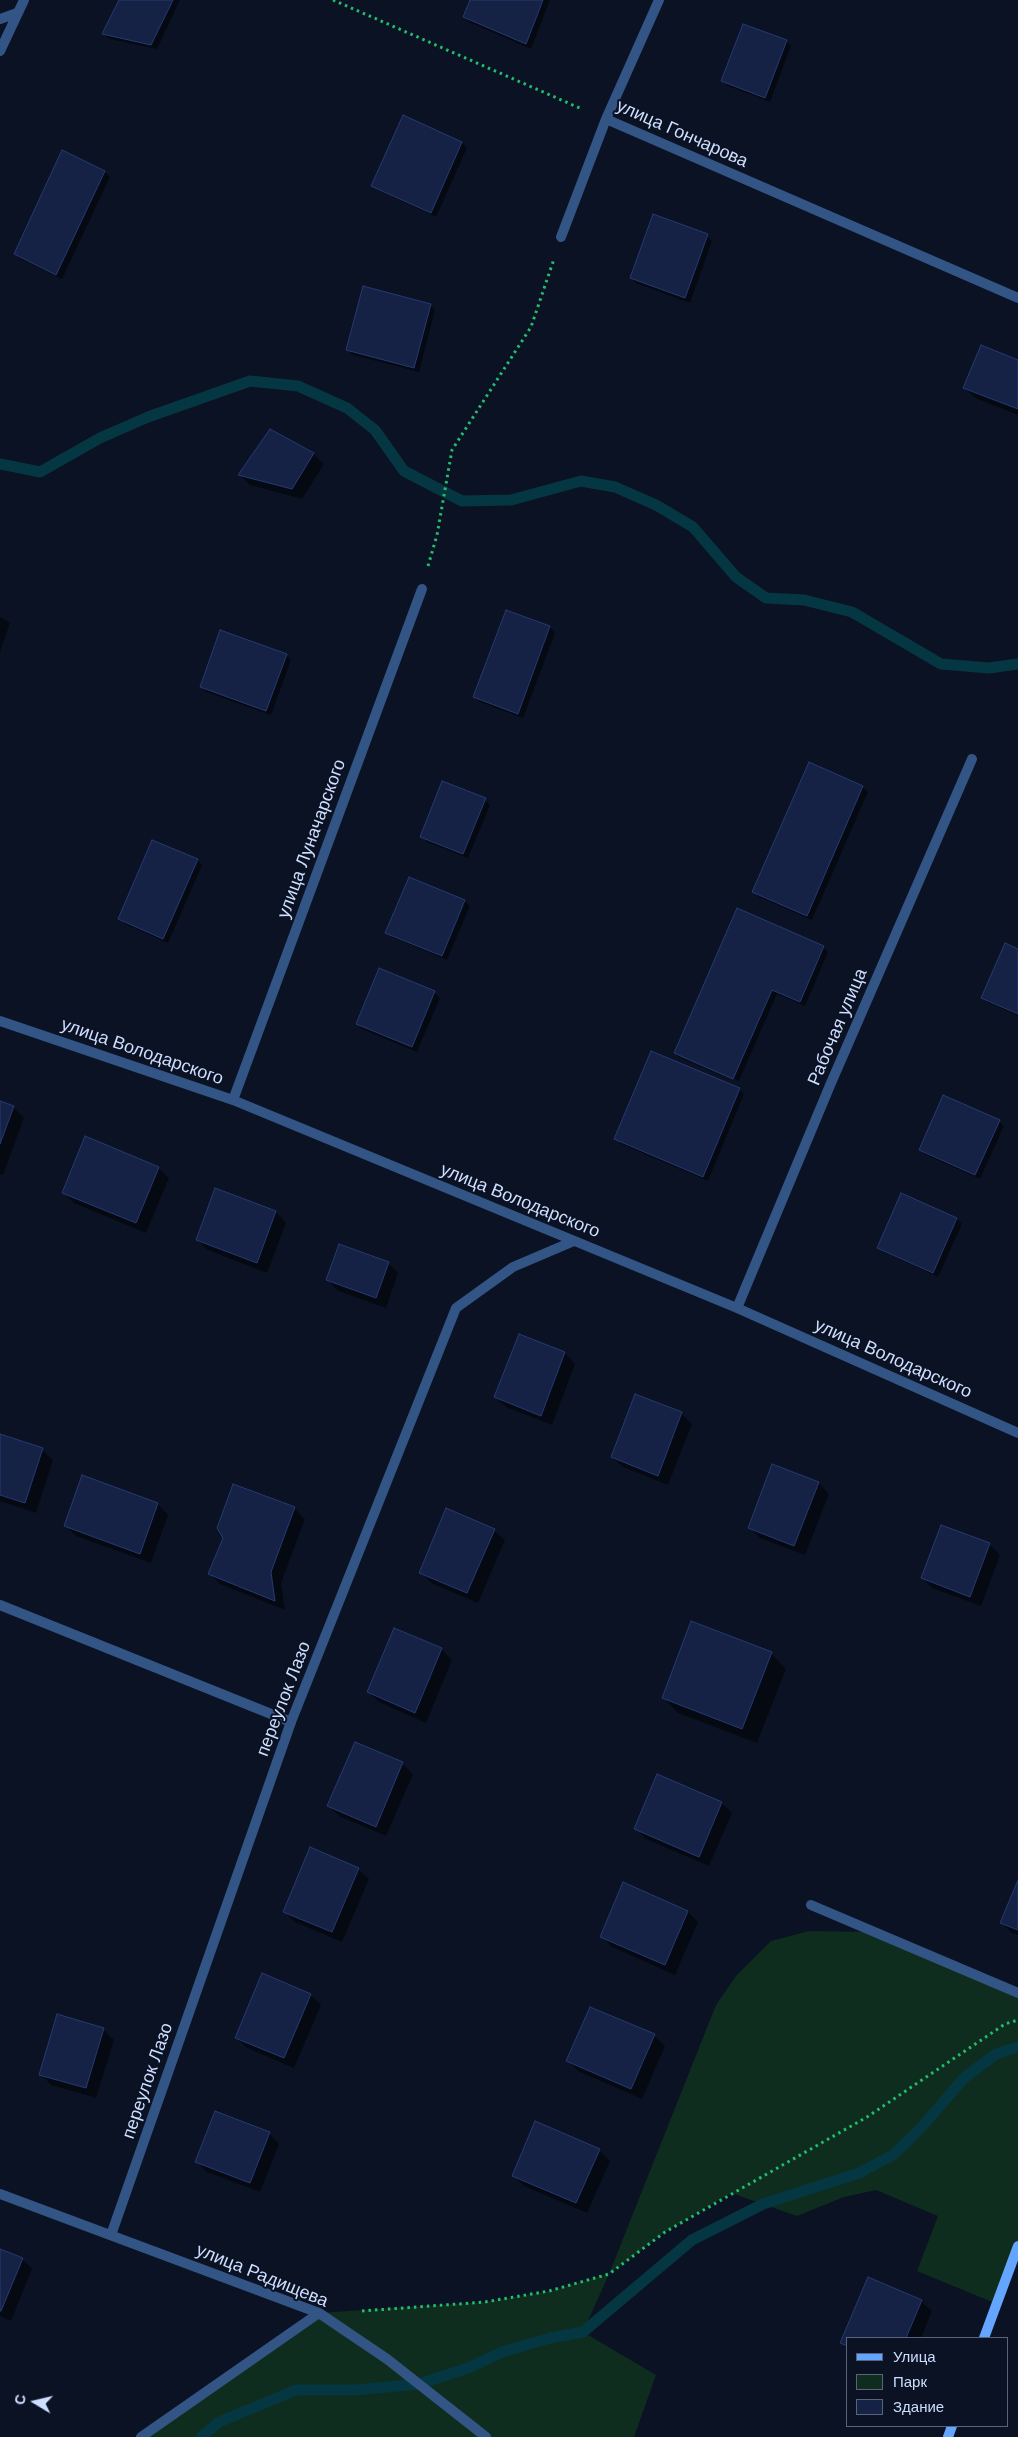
<!DOCTYPE html>
<html>
<head>
<meta charset="utf-8">
<style>
  body { margin:0 }
  #map { position:relative; width:1018px; height:2437px; overflow:hidden; background:#0b1223; font-family:Helvetica,sans-serif }
  canvas { display:block }
  .legend { position:absolute; left:846px; top:2337px; width:162px; height:90px; box-sizing:border-box; background:#0b1223; border:1px solid #59647b; margin:0; padding:6px 9px; list-style:none; font-size:15px; color:#cddeff }
  .legend li { display:flex; align-items:center; gap:10px; height:25px }
  .legend b { width:25px; border:1px solid #59647b }
  .north { position:absolute; left:10px; top:2377px; width:50px; height:50px; -webkit-text-stroke:4px #0b1223; paint-order:stroke; rotate:279deg; font-size:14px; font-weight:700; line-height:20px; text-align:center; color:#cddeff }
  .north::after { content:''; display:block; margin:auto; width:18px; height:22px; background:#cddeff; clip-path:polygon(50% 0,100% 100%,50% 72%,0 100%) }
</style>
</head>
<body>
<div id="map">
<canvas width="1018" height="2437"></canvas>
<ul class="legend">
<li><b style="height:6px;background:#64a6ff"></b>Улица</li>
<li><b style="height:14px;background:#0e2d1e"></b>Парк</li>
<li><b style="height:14px;background:#162245"></b>Здание</li>
</ul>
<div class="north">С</div>
</div>
<script>
const c = document.querySelector('canvas').getContext('2d');
c.lineJoin = 'round';
function fillPath(path, color) { c.fillStyle = color; c.fill(path, 'evenodd'); }
const shape = rows => new Path2D(rows.map(r => 'M' + r).join(''));
function stroke(path, color, width, dash) { c.strokeStyle = color; c.lineWidth = width; c.lineCap = dash ? 'butt' : 'round'; c.setLineDash(dash || []); c.stroke(path); }
function write(font, color, halo, rows, align = 'center') {
  c.font = font + ' Helvetica,sans-serif'; c.lineWidth = 4; c.setLineDash([]); c.textBaseline = 'middle'; c.strokeStyle = halo; c.fillStyle = color; for (const [text, x, y, turn = 0] of rows) {
    c.save(); c.translate(x, y); c.rotate((+turn || 0) * Math.PI / 180); c.textAlign = isNaN(turn) ? turn : align; if (halo) c.strokeText(text, 0, 0); c.fillText(text, 0, 0); c.restore();
  }
}
const green = shape([
  [809,1931,873,1932,1018,1993,1018,2246,997,2304,917,2271,938,2216,876,2190,844,2197,797,2216,731,2193,665,2232,609,2274,583,2332,656,2375,634,2437,141,2437,319,2313,485,2302,549,2291,609,2274,716,2005,736,1976,771,1941]
]);
const shadow = shape([
  [120,0,180,0,157,49,109,39,104,34],
  [471,0,550,0,531,49,469,22,464,17],
  [786,41,791,46,770,102,728,86,723,81],
  [404,117,462,143,467,148,436,217,378,190,373,185],
  [62,152,105,172,110,177,62,279,20,259,15,254],
  [707,236,712,241,690,303,636,283,631,278],
  [430,305,435,310,419,372,353,355,348,350],
  [1018,361,1018,415,975,398,965,388],
  [270,431,314,454,324,464,302,499,250,485,240,475],
  [507,611,550,627,555,633,523,718,480,702,475,697],
  [0,617,10,623,0,652],
  [286,655,291,660,271,715,206,692,201,687],
  [863,787,868,792,812,920,759,897,754,892],
  [485,800,490,805,468,858,427,842,422,837],
  [197,860,202,865,168,943,125,924,120,919],
  [409,878,465,901,470,906,447,960,392,937,387,932],
  [737,910,823,947,828,952,805,1006,777,994,738,1083,680,1058,675,1053],
  [680,1054,739,1081,738,1083,680,1057],
  [1018,950,1018,1016,987,1002,982,997],
  [380,970,435,993,440,998,417,1052,362,1029,357,1024],
  [739,1089,744,1094,708,1181,621,1144,616,1139],
  [0,1103,13,1107,24,1118,3,1175,0,1174],
  [999,1121,1004,1126,980,1179,926,1155,921,1150],
  [158,1168,169,1178,146,1233,74,1203,63,1193],
  [216,1190,276,1212,286,1223,267,1273,208,1250,197,1240],
  [902,1194,957,1219,962,1224,938,1277,884,1252,879,1247],
  [388,1263,398,1273,386,1308,338,1291,328,1280],
  [520,1336,565,1353,575,1364,552,1425,506,1407,495,1397],
  [681,1413,692,1424,668,1485,623,1467,612,1457],
  [0,1436,42,1450,53,1460,36,1513,0,1501],
  [773,1466,819,1483,829,1494,805,1555,760,1538,749,1527],
  [83,1477,158,1504,168,1515,151,1563,76,1536,65,1525],
  [294,1508,305,1519,281,1583,285,1610,220,1584,209,1573,224,1538],
  [941,1526,990,1545,1000,1555,981,1606,932,1588,922,1578],
  [494,1530,505,1540,478,1603,431,1583,421,1572],
  [395,1630,442,1650,452,1660,426,1723,379,1702,368,1692],
  [771,1653,786,1669,757,1743,678,1713,663,1697],
  [402,1763,413,1774,386,1836,339,1816,329,1806],
  [658,1776,722,1803,732,1813,709,1866,646,1839,636,1829],
  [358,1869,369,1879,342,1942,295,1922,284,1911],
  [1018,1883,1018,1935,1012,1933,1001,1922],
  [688,1912,698,1922,675,1975,612,1947,602,1937],
  [310,1995,321,2005,294,2068,247,2048,237,2038],
  [591,2008,654,2036,665,2046,642,2099,578,2071,568,2061],
  [103,2029,114,2040,96,2098,51,2085,41,2074],
  [269,2133,279,2144,260,2192,207,2172,197,2162],
  [599,2150,610,2161,587,2213,524,2186,513,2175],
  [0,2250,22,2259,32,2269,11,2321,0,2316],
  [868,2279,921,2301,932,2311,921,2338,847,2338,847,2348,842,2343]
]);
const stream = shape([
  [0,464,40,472,100,438,148,417,250,381,298,386,347,408,375,430,404,471,462,501,511,500,581,481,615,487,656,505,693,527,736,577,766,598,804,600,852,612,941,664,989,668,1018,664],
  [201,2437,219,2422,296,2390,355,2390,419,2384,468,2368,502,2352,550,2338,583,2332,692,2240,763,2204,859,2173,893,2155,920,2129,964,2078,996,2054,1018,2047]
]);
const building = shape([
  [119,0,173,0,151,45,102,34,119,0],
  [470,0,543,0,526,44,463,17,470,0],
  [743,24,787,40,765,98,721,81,743,24],
  [403,115,462,142,431,213,371,186,403,115],
  [62,150,105,171,56,275,14,254,62,150],
  [653,214,708,234,685,298,630,278,653,214],
  [363,286,431,304,414,368,346,350,363,286],
  [981,345,1018,360,1018,409,963,388,981,345],
  [270,429,314,453,292,489,238,475,270,429],
  [506,610,550,626,518,714,473,697,506,610],
  [220,630,287,654,266,711,200,687,220,630],
  [809,762,863,786,807,916,752,892,809,762],
  [442,781,486,798,463,854,420,837,442,781],
  [152,840,198,859,163,939,118,919,152,840],
  [409,877,465,900,442,956,385,933,409,877],
  [737,908,824,946,800,1002,772,990,733,1079,674,1053,737,908],
  [1005,943,1018,949,1018,1014,981,998,1005,943],
  [379,968,435,991,412,1047,356,1024,379,968],
  [651,1051,740,1088,703,1177,614,1139,651,1051],
  [943,1095,1000,1120,975,1175,919,1150,943,1095],
  [0,1101,14,1106,0,1144,0,1101],
  [85,1136,159,1167,136,1223,62,1193,85,1136],
  [215,1188,276,1211,257,1263,196,1240,215,1188],
  [901,1193,957,1218,933,1273,877,1248,901,1193],
  [339,1244,389,1262,376,1298,326,1280,339,1244],
  [519,1334,565,1352,541,1416,494,1397,519,1334],
  [635,1394,682,1412,658,1476,611,1457,635,1394],
  [0,1434,43,1448,25,1503,0,1495,0,1434],
  [772,1464,819,1482,794,1546,748,1528,772,1464],
  [82,1475,158,1503,140,1554,64,1526,82,1475],
  [233,1484,295,1507,271,1572,275,1601,208,1574,223,1538,217,1528,233,1484],
  [446,1508,495,1529,467,1593,419,1573,446,1508],
  [941,1525,990,1543,970,1597,921,1578,941,1525],
  [691,1621,772,1652,742,1729,662,1698,691,1621],
  [394,1628,442,1648,415,1713,367,1692,394,1628],
  [355,1742,403,1762,376,1827,327,1806,355,1742],
  [657,1774,722,1802,699,1857,634,1829,657,1774],
  [310,1847,359,1868,332,1932,283,1912,310,1847],
  [1018,1880,1018,1930,1000,1923,1018,1880],
  [623,1882,688,1911,665,1965,600,1937,623,1882],
  [262,1973,311,1994,284,2058,235,2038,262,1973],
  [590,2007,655,2034,631,2089,566,2061,590,2007],
  [57,2014,104,2028,86,2088,39,2075,57,2014],
  [215,2111,270,2132,250,2183,195,2162,215,2111],
  [535,2121,600,2149,576,2203,512,2176,535,2121],
  [0,2249,23,2258,1,2311,0,2311,0,2249],
  [868,2277,922,2300,906,2338,847,2338,847,2346,840,2343,868,2277]
]);
const path = shape([
  [333,0,582,109],
  [428,566,437,535,452,450,531,327,554,259],
  [362,2311,485,2302,549,2291,609,2274,665,2232,867,2117,1005,2024,1018,2020]
]);
const service = shape([
  [0,1605,291,1722],
  [811,1905,1018,1993]
]);
const minor = shape([
  [0,19,17,13],
  [0,51,24,0],
  [606,119,1018,298],
  [561,237,606,119,659,0],
  [0,1021,233,1100,737,1308,1018,1433],
  [233,1100,422,589],
  [737,1308,831,1083,972,759],
  [0,2194,319,2313,387,2359,486,2437],
  [111,2235,291,1722,456,1308,513,1267,574,1241],
  [141,2437,319,2313]
]);
const secondary = shape([
  [984,2338,1018,2246],
  [948,2437,952,2426]
]);
const streetNames = [
  ["улица Гончарова",682,134,24],
  ["улица Луначарского",312,839,-70],
  ["Рабочая улица",838,1027,-67],
  ["улица Володарского",142,1052,19],
  ["улица Володарского",520,1201,22],
  ["улица Володарского",893,1359,24],
  ["переулок Лазо",284,1699,-69],
  ["переулок Лазо",148,2081,-71],
  ["улица Радищева",262,2276,22]
];
fillPath(green, '#0e2d1e');
fillPath(shadow, '#0007');
stroke(stream, '#053742', 11);
fillPath(building, '#162245');
stroke(building, '#263a74', 1);
stroke(path, '#23bd6e', 3, [2.5, 4]);
stroke(service, '#325586', 10);
stroke(minor, '#325586', 10);
stroke(secondary, '#64a6ff', 10);
write('18px', '#cddeff', '#0b1223', streetNames);
</script>
</body>
</html>
